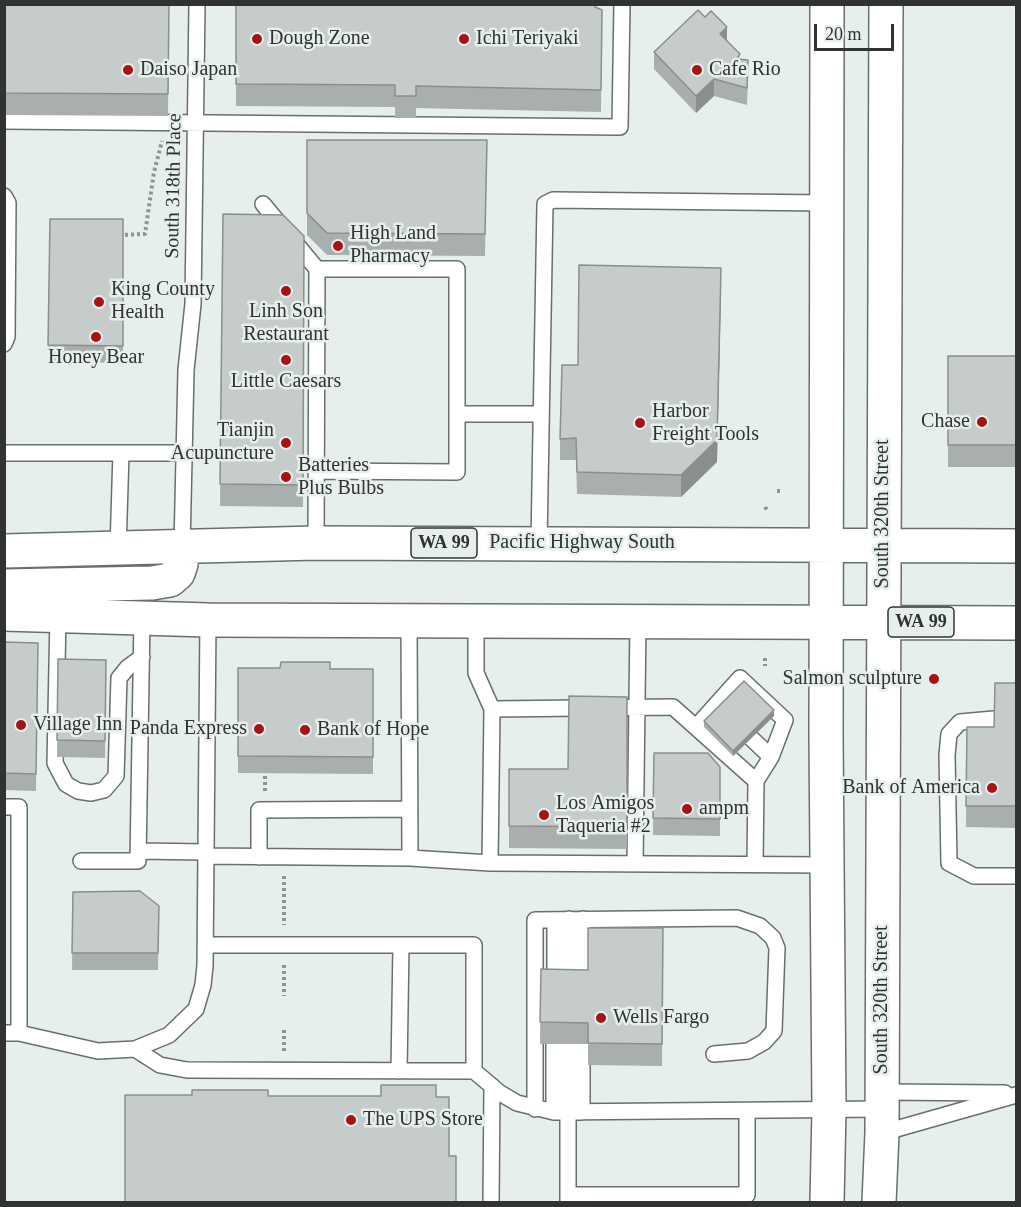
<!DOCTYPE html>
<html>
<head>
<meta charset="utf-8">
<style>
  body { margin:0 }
  #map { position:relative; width:1021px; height:1207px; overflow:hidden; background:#e7efed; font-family:"Times New Roman",serif }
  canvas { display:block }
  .frame { position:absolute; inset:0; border:6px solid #303332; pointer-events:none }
  .scale { position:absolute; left:814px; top:24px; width:80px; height:27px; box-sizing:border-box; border:3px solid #303332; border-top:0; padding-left:8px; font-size:18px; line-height:21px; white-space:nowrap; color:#303332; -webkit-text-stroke:4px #e7efed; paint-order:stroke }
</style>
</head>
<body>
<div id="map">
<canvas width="1021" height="1207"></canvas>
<div class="frame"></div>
<div class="scale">20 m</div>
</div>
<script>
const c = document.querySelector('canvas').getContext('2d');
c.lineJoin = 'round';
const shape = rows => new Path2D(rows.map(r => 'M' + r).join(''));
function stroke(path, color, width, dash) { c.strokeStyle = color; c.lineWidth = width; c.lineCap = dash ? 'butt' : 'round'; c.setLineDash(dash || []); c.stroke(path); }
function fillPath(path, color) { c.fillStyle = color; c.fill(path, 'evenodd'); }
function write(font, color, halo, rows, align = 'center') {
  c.font = font + ' "Times New Roman",serif'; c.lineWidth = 5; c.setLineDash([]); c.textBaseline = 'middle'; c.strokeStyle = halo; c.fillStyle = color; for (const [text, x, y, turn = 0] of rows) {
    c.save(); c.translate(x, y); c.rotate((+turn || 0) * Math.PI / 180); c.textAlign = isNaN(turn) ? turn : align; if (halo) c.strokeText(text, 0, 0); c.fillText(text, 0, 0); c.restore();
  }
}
const path = shape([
  [119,235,145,234,154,172,162,141],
  [777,491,781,491],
  [765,507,768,512],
  [765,658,765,666],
  [786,677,792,677],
  [265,791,265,773],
  [284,876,284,925],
  [284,965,284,996],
  [284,1030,284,1051]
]);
const lane = shape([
  [4,121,620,127,622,4],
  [4,196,8,203,7,337,4,344],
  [263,204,317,269,316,543],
  [317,269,457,269,457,472,317,471],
  [457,414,540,414],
  [4,453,185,453],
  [539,543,545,204,553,200,826,203],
  [182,547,186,370,193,304,197,4],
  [118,549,121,453],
  [58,616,55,763,66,784,78,791,91,793,104,790,116,776,119,678,128,667,142,657],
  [409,620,410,858],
  [476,621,476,673,492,709,490,863],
  [492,709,673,707,756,781,755,864],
  [994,719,960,722,949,734,947,755,949,863,974,876,1016,876],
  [696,727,740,678,785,720,771,757,756,781],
  [751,738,771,757],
  [4,807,19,807,19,1033],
  [138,851,206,852],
  [206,856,410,858,490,863,826,865],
  [259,857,259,810,410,809],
  [81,861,138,861,142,618],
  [635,864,638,620],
  [206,945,474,945,474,1071],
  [569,988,569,919],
  [583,988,583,919],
  [555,989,555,920],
  [4,1033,19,1033,98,1051,135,1049,169,1035,196,1009,203,985,205,966,208,620],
  [568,1044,568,1202],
  [135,1049,160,1065,187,1070,474,1071,500,1093,517,1103,554,1112,882,1109],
  [399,1071,401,945],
  [882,1092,1005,1093],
  [535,1109,535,920,737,918,760,926,773,938,777,948,774,1031,764,1042,748,1051,714,1054],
  [554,1112,554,1044],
  [582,1112,582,1044],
  [882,1133,1016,1095],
  [568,1195,747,1195,747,1111],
  [491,1202,492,1086]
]);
const primary = shape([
  [827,4,826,735,829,1109,827,1202],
  [4,551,316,543,1016,546],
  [4,586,152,583,170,580,178,573,181,564,182,547],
  [4,614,208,620,1016,623],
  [879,1202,882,1133,886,4]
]);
const wall = shape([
  [4,4,169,4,168,116,4,115],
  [236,5,595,7,602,10,601,112,416,108,416,118,395,118,395,107,236,106],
  [705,17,727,40,740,60,748,77,747,105,714,96,696,113,654,69,654,52],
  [307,140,487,140,485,256,327,255,307,235],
  [223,214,304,236,303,507,220,506],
  [50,219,123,219,123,363,48,362],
  [721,290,717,462,681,497,577,494,576,460,560,460,560,439,578,365],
  [948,356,1017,356,1017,467,948,467],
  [4,642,38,643,36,791,4,790],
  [58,659,106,660,105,758,57,757],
  [238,668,373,669,373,774,238,773],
  [1017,683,1017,828,966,827,967,727,994,727],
  [627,697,627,849,509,848,509,769,568,769],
  [774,716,733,756,704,727,704,721],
  [654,753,720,767,720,836,653,835],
  [73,892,159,923,158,970,72,970],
  [663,928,662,1066,588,1065,588,1044,540,1044,541,969,588,970]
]);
const shadedWall = shape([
  [727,27,727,44,720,34],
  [714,79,714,96,696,113,696,96],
  [721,290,717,462,681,497,681,475],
  [774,710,774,716,733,756,733,751]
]);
const building = shape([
  [4,4,169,4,168,94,4,93,4,4],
  [595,4,595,7,602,10,601,90,416,86,416,96,395,96,395,85,236,84,236,5,237,4,595,4],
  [698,10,705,17,711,11,727,27,720,34,740,54,737,59,748,60,747,88,714,79,696,96,654,52,698,10],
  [307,140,487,140,485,234,327,233,307,213,307,140],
  [223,214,283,215,304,236,303,485,220,484,223,214],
  [50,219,123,219,123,346,48,345,50,219],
  [579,265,721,268,717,440,681,475,577,472,576,438,560,439,562,365,578,365,579,265],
  [948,356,1017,356,1017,445,948,445,948,356],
  [4,642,38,643,36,774,4,773,4,642],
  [58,659,106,660,105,741,57,740,58,659],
  [281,662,330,662,330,669,373,669,373,757,238,756,238,668,280,668,281,662],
  [744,681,774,710,733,751,704,721,744,681],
  [995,683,1017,683,1017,806,966,806,967,727,994,727,995,683],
  [569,696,627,697,627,827,509,826,509,769,568,769,569,696],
  [654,753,708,753,720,767,720,819,653,818,654,753],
  [140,891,159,906,158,953,72,953,73,892,140,891],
  [588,928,663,928,662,1044,588,1043,588,1023,540,1022,541,969,588,970,588,928],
  [381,1085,436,1085,436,1097,449,1097,449,1156,456,1156,456,1203,125,1203,125,1095,192,1095,192,1090,268,1090,268,1096,381,1096,381,1085]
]);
const markers = [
  [257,39,6,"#a71314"],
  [464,39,6,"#a71314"],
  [128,70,6,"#a71314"],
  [697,70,6,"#a71314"],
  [338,246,6,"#a71314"],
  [286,291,6,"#a71314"],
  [99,302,6,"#a71314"],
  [96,337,6,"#a71314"],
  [286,360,6,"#a71314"],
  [982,422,6,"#a71314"],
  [640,423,6,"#a71314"],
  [286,443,6,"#a71314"],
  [286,477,6,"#a71314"],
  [934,679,6,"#a71314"],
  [21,725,6,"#a71314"],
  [259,729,6,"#a71314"],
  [305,730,6,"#a71314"],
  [992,788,6,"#a71314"],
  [687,809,6,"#a71314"],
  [544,815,6,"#a71314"],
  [601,1018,6,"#a71314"],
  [351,1120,6,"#a71314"]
];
const shields = [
  [444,543,66],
  [921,622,66]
];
const shieldNames = [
  ["WA 99",444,543],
  ["WA 99",921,622]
];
const poiNames = [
  ["Dough Zone",269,39],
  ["Ichi Teriyaki",476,39],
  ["Daiso Japan",140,70],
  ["Cafe Rio",709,70],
  ["High Land",350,234],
  ["Pharmacy",350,257],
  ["King County",111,290],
  ["Health",111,313],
  ["Linh Son",286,312,"center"],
  ["Restaurant",286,335,"center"],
  ["Honey Bear",96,358,"center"],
  ["Little Caesars",286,382,"center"],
  ["Harbor",652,412],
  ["Freight Tools",652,435],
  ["Chase",970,422,"right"],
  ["Tianjin",274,431,"right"],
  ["Acupuncture",274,454,"right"],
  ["Batteries",298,466],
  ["Plus Bulbs",298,489],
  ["Salmon sculpture",922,679,"right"],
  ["Village Inn",33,725],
  ["Panda Express",247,729,"right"],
  ["Bank of Hope",317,730],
  ["Bank of America",980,788,"right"],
  ["Los Amigos",556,804],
  ["Taqueria #2",556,827],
  ["ampm",699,809],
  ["Wells Fargo",613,1018],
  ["The UPS Store",363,1120]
];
const streetNames = [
  ["South 318th Place",174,186,-89],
  ["South 320th Street",883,514,-90],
  ["Pacific Highway South",582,543],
  ["South 320th Street",882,1000,-90]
];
stroke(lane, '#686f6e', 18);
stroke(primary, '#686f6e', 36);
stroke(path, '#8e9492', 4, [3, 3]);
stroke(lane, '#fff', 15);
stroke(primary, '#fff', 33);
fillPath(wall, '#a9afaf');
fillPath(shadedWall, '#8a8f8e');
fillPath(building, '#c5cccb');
stroke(building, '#8a8f8e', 1.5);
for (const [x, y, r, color] of markers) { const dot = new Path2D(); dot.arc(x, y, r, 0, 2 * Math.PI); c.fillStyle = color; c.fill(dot); stroke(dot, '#e7efed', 2); }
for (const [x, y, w] of shields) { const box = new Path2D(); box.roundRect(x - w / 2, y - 15, w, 30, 4.5); c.fillStyle = '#e7efed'; c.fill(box); stroke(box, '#303332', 1.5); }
write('bold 18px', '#303332', null, shieldNames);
write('20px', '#303332', '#e7efed', poiNames, 'left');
write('20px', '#303332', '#e7efed', streetNames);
</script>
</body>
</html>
